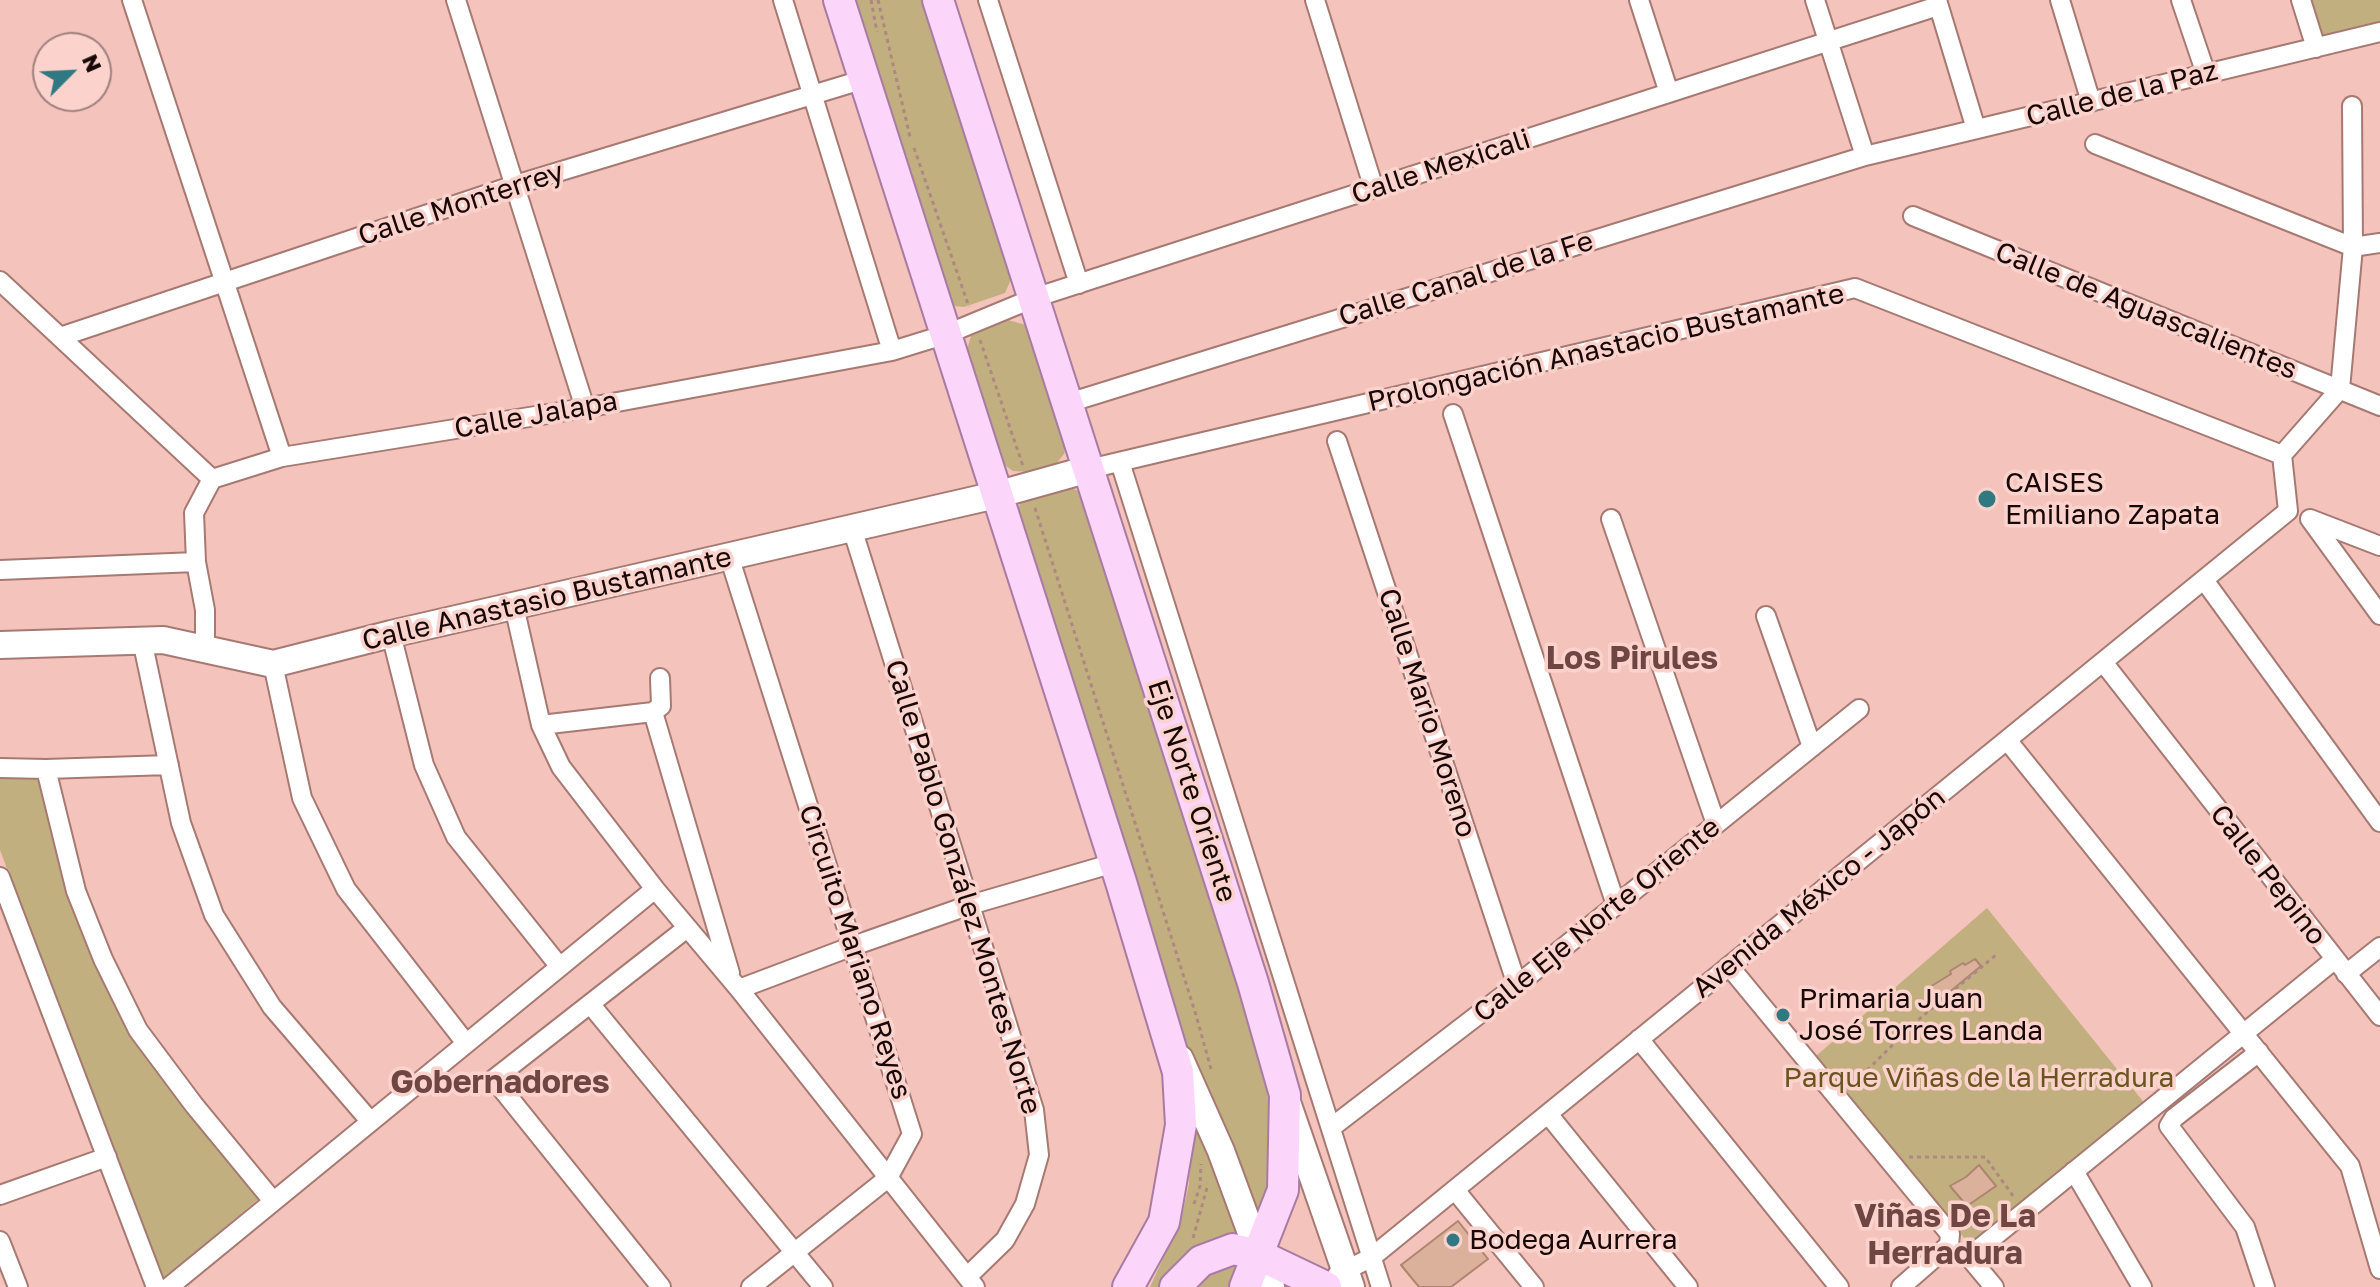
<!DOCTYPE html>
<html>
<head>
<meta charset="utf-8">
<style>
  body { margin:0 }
  #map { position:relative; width:2380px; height:1287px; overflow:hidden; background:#f4c3bb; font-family:"Golos Text",sans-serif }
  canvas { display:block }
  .north { position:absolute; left:32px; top:32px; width:80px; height:80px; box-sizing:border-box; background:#fbd2cc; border:2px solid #a0817d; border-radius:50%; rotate:66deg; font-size:22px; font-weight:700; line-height:32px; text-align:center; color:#180807 }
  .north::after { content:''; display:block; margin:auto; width:28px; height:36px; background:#307882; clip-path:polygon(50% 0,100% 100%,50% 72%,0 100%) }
</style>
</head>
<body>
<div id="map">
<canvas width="2380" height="1287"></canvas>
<div class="north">N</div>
</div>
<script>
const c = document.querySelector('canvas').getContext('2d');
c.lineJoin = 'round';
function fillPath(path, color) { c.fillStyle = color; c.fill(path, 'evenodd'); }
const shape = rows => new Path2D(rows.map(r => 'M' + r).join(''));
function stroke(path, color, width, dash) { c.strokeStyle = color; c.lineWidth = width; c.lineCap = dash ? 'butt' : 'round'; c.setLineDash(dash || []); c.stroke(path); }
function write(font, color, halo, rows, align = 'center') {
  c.font = font + ' "Golos Text",sans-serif'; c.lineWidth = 7; c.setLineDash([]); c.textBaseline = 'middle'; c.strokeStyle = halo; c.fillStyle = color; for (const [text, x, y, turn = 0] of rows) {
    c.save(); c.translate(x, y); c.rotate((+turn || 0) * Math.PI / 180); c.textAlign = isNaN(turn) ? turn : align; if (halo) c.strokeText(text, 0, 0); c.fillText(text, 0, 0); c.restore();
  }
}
const green = shape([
  [852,0,923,0,1012,277,1005,293,964,307,955,306,946,294],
  [2309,0,2380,0,2380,22,2320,36],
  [1008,320,1026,325,1031,333,1067,441,1064,454,1056,464,1031,472,1013,471,999,461,966,353,971,336],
  [1065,485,1080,492,1085,502,1225,943,1267,1093,1272,1120,1269,1178,1264,1203,1233,1287,1150,1287,1181,1220,1189,1184,1193,1108,1016,511,1024,498],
  [37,777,70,900,102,979,131,1033,262,1196,161,1282,0,850,0,778],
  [1987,908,2146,1105,1970,1245,1816,1056]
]);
const building = shape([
  [1975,959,1981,966,1935,1004,1925,990,1951,974,1950,971,1963,963,1965,965,1975,959],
  [1979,1165,1996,1186,1967,1206,1950,1186,1966,1177,1979,1165],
  [1458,1221,1488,1259,1451,1287,1419,1287,1401,1265,1458,1221]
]);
const path = shape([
  [871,0,877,32],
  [878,0,910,137],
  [914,148,969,307],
  [980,340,1023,466],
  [1035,508,1196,1015,1211,1069],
  [1850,1087,1918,1020,1996,955],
  [1909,1157,1985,1157,2013,1196],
  [1194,1204,1200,1186,1201,1164],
  [1193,1238,1208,1184]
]);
const street = shape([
  [132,0,282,457],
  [456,0,585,408],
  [783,0,892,351],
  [988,0,1079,284],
  [1315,0,1374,189],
  [1639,0,1669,93],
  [1815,0,1865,156],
  [1937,0,1976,129],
  [2060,0,2091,102],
  [2181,0,2206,74],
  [2301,0,2316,48],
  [2095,144,2353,247,2380,243],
  [1913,216,2380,406],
  [0,281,212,479],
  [60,337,515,185,865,79],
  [1068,403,1865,156,2380,32],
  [1453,414,1616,905],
  [1337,441,1517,985],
  [2282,455,2340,389,2353,247,2352,106],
  [1120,462,1381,1287],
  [1089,469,1855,288,2282,455,2288,511],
  [1611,519,1716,824],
  [2310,519,2380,615],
  [2310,519,2380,546],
  [852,528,1034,1110,1039,1155,1025,1204,1005,1240,967,1277],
  [729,556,912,1134,888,1178,751,1287],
  [0,570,196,562],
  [2204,580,2380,822],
  [514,606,541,725,561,767,655,889,739,989,975,1287],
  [1766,616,1812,747],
  [391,634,424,765,456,837,560,967],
  [142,640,181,823,214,915,272,1007,370,1121],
  [205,649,205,610,196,562,194,513,212,479,282,457,585,408,892,351,947,334,1034,298,1938,6],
  [2103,662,2380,1016],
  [273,664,302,798,346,889,465,1042],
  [653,712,661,706,660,678],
  [541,725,653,712,730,973],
  [2007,740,2350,1166,2380,1269],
  [0,768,46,769,169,765],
  [46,769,76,891,103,959,138,1030,194,1105,273,1201],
  [0,877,156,1287],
  [1729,966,1950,1234,1949,1245,1901,1287],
  [2346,974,2380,947],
  [739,989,853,946,970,905,1114,863],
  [591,1005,823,1287],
  [1639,1039,1839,1287],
  [2259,1052,2174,1118,2169,1126,2245,1227,2265,1287],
  [1548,1114,1688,1287],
  [1332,1127,1517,985,1859,709],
  [2074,1171,2142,1287],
  [1455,1190,1534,1287],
  [0,1195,107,1157],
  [0,1241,18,1287],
  [1337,1275,1372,1257,2288,511],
  [169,1287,655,889],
  [661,1287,494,1079,687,928],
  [1994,1287,1969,1257,2334,960]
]);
const secondary = shape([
  [0,645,163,640,273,664,391,634,996,495,1089,469],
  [1180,1059,1221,1151,1271,1287],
  [1288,1105,1351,1287]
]);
const primary = shape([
  [839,0,1121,882,1178,1072,1181,1125,1164,1222,1128,1287],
  [938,0,1253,983,1285,1095,1283,1190,1245,1287],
  [1175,1287,1201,1261,1233,1249,1259,1255,1326,1287]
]);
const markers = [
  [1987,499,10,"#307882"],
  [1783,1015,8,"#307882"],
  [1453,1240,8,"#307882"]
];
const streetNames = [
  ["Calle de la Paz",2122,94,-14],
  ["Calle Mexicali",1441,167,-18],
  ["Calle Monterrey",461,204,-18],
  ["Calle Canal de la Fe",1466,279,-17],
  ["Calle de Aguascalientes",2146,311,22],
  ["Prolongación Anastacio Bustamante",1606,348,-13],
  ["Calle Jalapa",536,415,-10],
  ["Calle Anastasio Bustamante",547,599,-13],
  ["Calle Mario Moreno",1427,713,72],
  ["Eje Norte Oriente",1192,791,72],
  ["Calle Pepino",2268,875,52],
  ["Calle Pablo González Montes Norte",963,887,73],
  ["Avenida México - Japón",1819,893,-39],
  ["Calle Eje Norte Oriente",1597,920,-39],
  ["Circuito Mariano Reyes",855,952,72]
];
const poiNames = [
  ["CAISES",2005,483],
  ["Emiliano Zapata",2005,515],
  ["Primaria Juan",1799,999],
  ["José Torres Landa",1799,1031],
  ["Bodega Aurrera",1469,1240]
];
const parkNames = [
  ["Parque Viñas de la Herradura",1979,1078]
];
const quarterNames = [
  ["Los Pirules",1632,659],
  ["Gobernadores",500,1083],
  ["Viñas De La",1945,1217],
  ["Herradura",1945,1254]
];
fillPath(green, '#c2af7f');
fillPath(building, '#dcb19c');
stroke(building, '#ae8571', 2);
stroke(street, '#a67972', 22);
stroke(secondary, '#a67972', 30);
stroke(primary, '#aa7ba2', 34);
stroke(path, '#ae8782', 3, [4, 4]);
stroke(street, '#fff', 18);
stroke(secondary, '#fff', 26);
stroke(primary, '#fbd5fa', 30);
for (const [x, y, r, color] of markers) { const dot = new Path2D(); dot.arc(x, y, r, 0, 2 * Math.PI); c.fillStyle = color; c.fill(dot); stroke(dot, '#fbd2cc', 3); }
write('28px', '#180807', '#fbd2cc', streetNames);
write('28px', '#180807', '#fbd2cc', poiNames, 'left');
write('28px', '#6a551e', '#fbd2cc', parkNames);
write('bold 32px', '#6f4641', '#fbd2cc', quarterNames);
</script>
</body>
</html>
